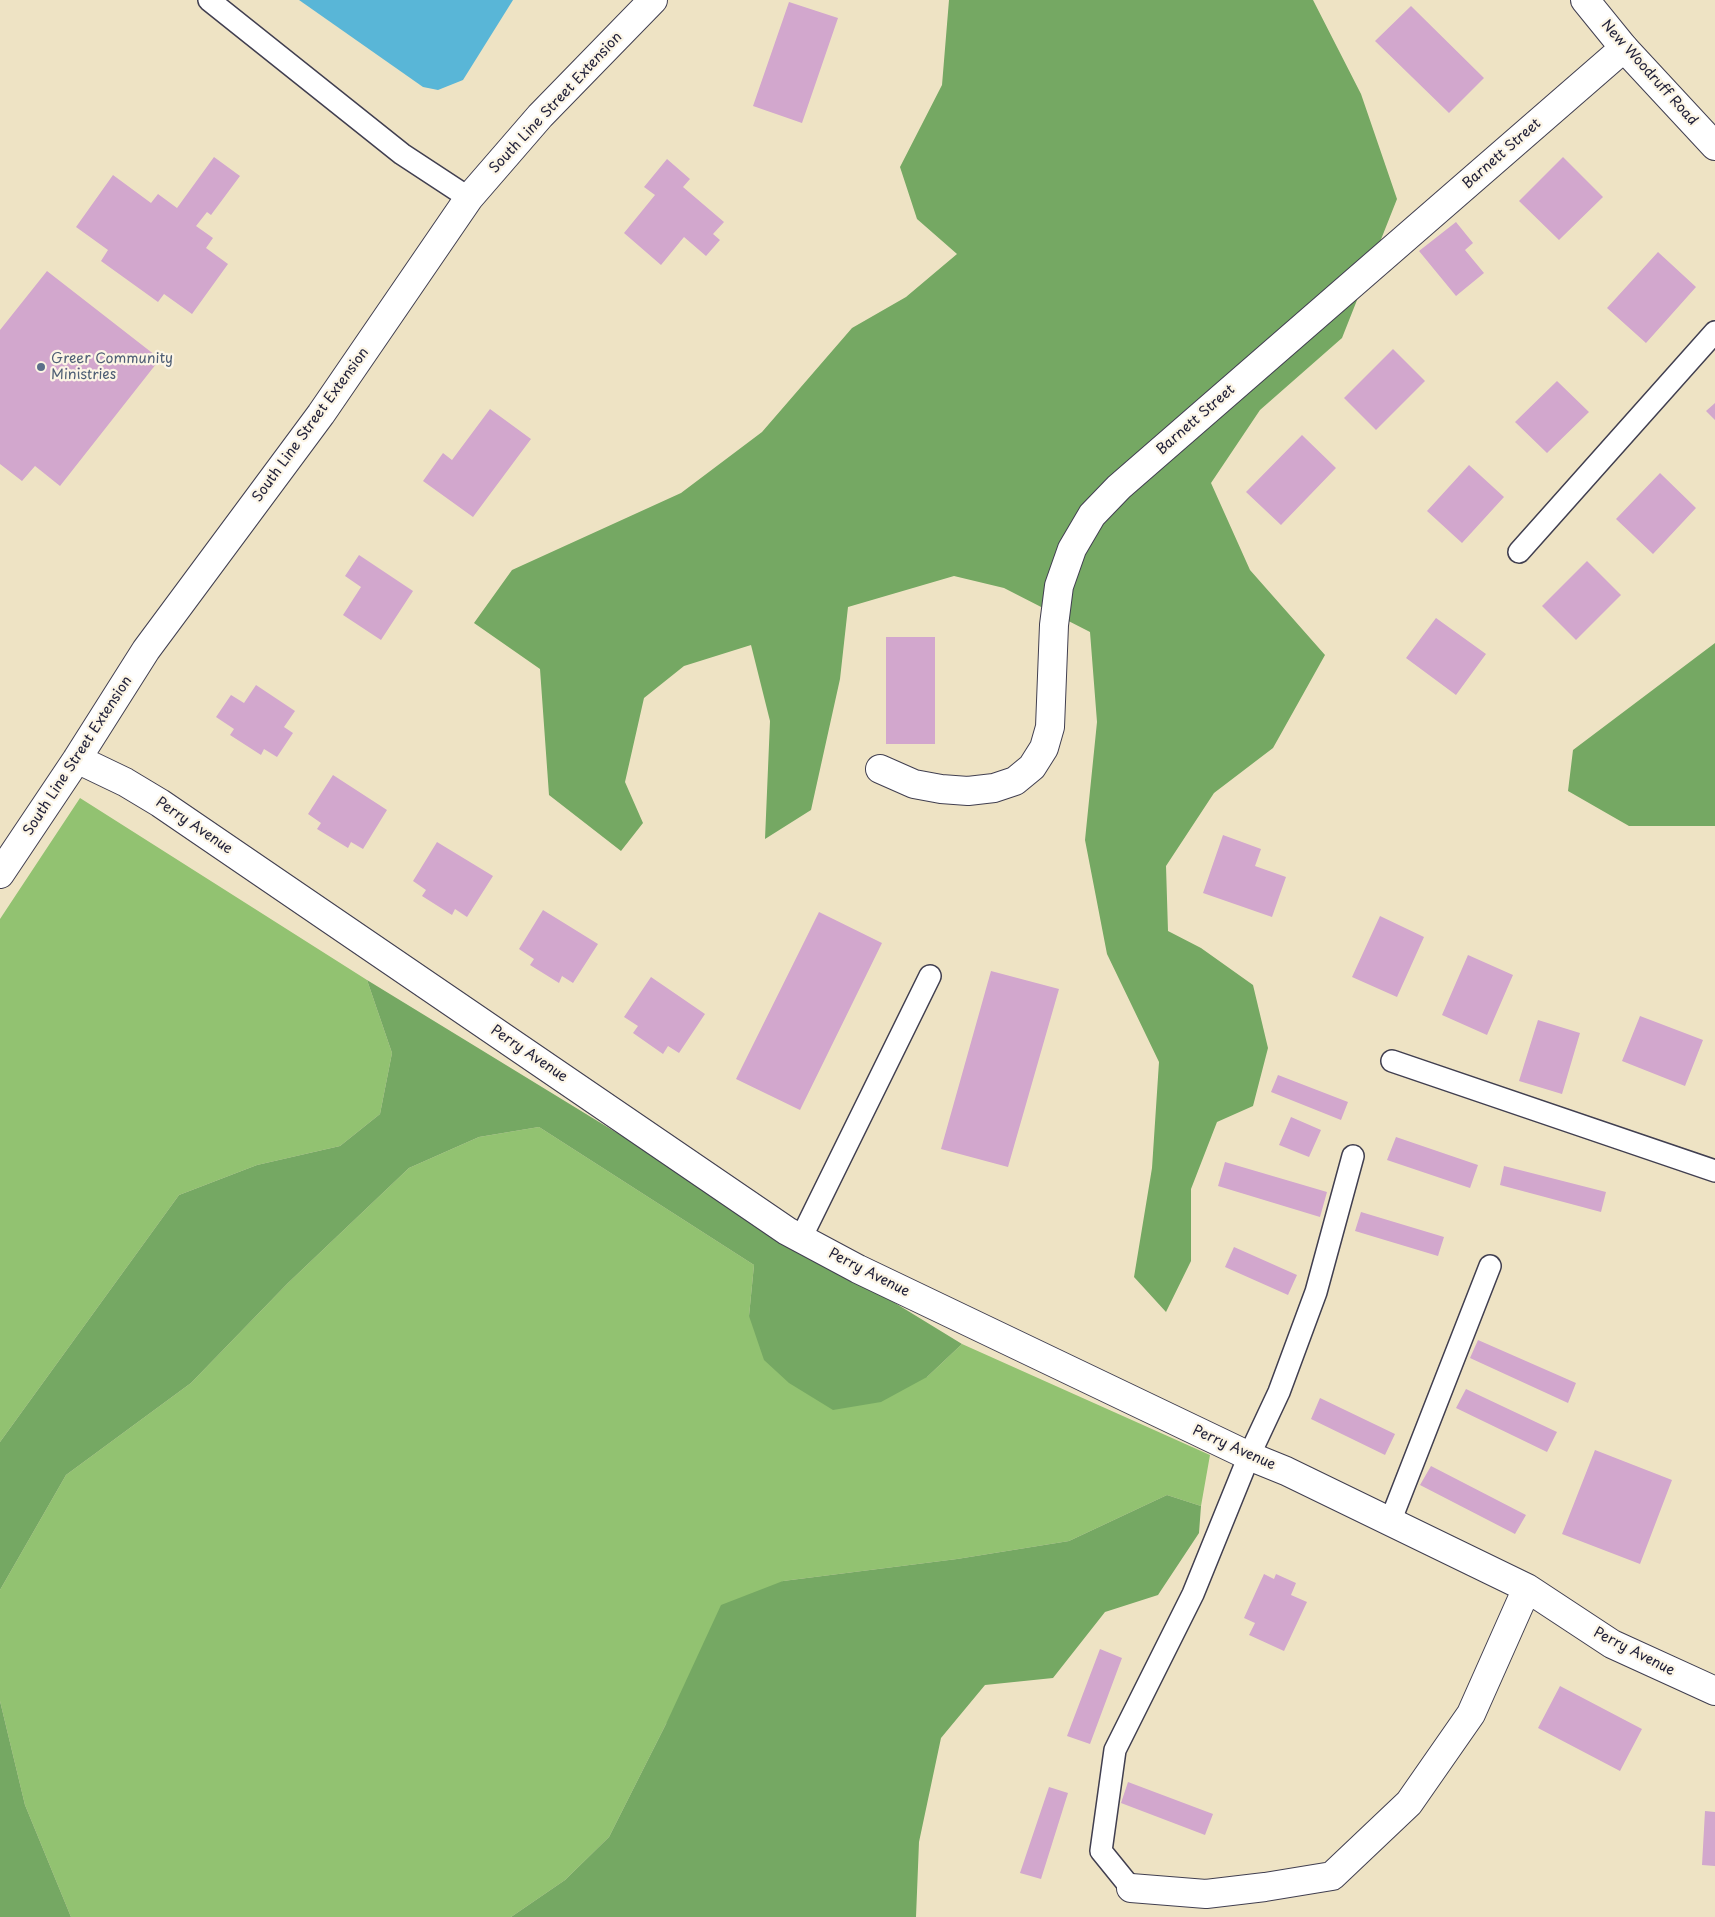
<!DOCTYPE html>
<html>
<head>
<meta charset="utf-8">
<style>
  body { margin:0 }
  canvas { display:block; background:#eee3c4 }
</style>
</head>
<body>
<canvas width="1715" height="1917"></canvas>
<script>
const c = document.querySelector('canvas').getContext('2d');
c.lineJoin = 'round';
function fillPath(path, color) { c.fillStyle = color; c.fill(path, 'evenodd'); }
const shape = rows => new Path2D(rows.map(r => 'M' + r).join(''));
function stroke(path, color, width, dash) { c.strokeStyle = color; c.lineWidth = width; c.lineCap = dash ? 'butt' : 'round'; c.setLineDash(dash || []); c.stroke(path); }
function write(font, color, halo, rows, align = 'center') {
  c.font = font + ' "Playpen Sans",sans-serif'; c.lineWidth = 4.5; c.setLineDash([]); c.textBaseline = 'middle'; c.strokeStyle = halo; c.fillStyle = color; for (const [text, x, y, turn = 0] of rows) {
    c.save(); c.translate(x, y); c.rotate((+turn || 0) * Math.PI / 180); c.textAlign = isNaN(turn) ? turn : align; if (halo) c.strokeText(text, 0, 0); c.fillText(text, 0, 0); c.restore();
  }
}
const green = shape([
  [80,798,367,980,392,1053,380,1114,340,1146,257,1165,179,1195,0,1442,0,919],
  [539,1127,754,1265,749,1316,927,1377,962,1344,1210,1455,1201,1506,1167,1495,1069,1541,957,1559,783,1581,666,1724,609,1837,565,1880,511,1917,71,1917,25,1805,0,1701,0,1590,66,1475,191,1383,288,1283,409,1168,479,1137]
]);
const forest = shape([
  [949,0,1313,0,1361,94,1397,199,1342,338,1260,410,1211,483,1250,570,1325,655,1273,748,1214,793,1166,866,1168,931,1201,948,1253,985,1268,1048,1253,1106,1217,1122,1191,1189,1191,1261,1166,1312,1134,1277,1152,1168,1159,1062,1107,954,1085,840,1097,722,1090,632,1004,588,954,576,848,607,840,679,811,810,765,839,770,721,751,645,684,666,644,698,625,782,643,823,621,851,549,795,540,669,474,623,512,570,681,493,762,432,852,328,906,297,957,254,917,219,900,167,942,85],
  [1715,643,1715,826,1629,826,1568,791,1573,750],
  [367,980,962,1344,927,1377,881,1402,833,1410,789,1383,764,1360,749,1316,754,1265,539,1127,479,1137,409,1168,288,1283,191,1383,66,1475,0,1590,0,1442,179,1195,257,1165,340,1146,380,1114,392,1053],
  [1167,1495,1201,1506,1199,1533,1158,1595,1105,1612,1053,1678,985,1685,941,1738,919,1842,916,1917,511,1917,565,1880,609,1837,666,1724,721,1605,783,1581,957,1559,1069,1541],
  [0,1681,0,1701,25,1805,71,1917,0,1917]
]);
const water = shape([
  [299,0,513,0,463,80,438,90,423,87]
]);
const building = shape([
  [789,2,838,18,802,123,753,106],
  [1411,6,1484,78,1449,113,1375,41],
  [214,157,240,176,211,215,207,212,196,226,213,238,206,248,228,264,192,314,164,294,158,302,101,261,108,250,76,227,113,175,151,203,158,194,177,208],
  [1563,157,1603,197,1559,240,1519,201],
  [667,159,690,179,683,187,724,222,713,234,720,240,706,256,684,237,661,265,624,233,655,195,644,187],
  [1456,222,1473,243,1465,250,1484,273,1456,296,1419,251],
  [1658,252,1696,287,1646,343,1607,308],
  [47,271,160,359,60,486,35,466,22,481,0,464,0,330],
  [1393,349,1425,381,1376,430,1344,398],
  [1557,381,1589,412,1547,453,1515,422],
  [1715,403,1715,420,1706,411],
  [490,409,531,439,473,517,423,481,443,453,452,460],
  [1302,435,1336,468,1281,525,1246,492],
  [1469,465,1504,497,1462,543,1427,511],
  [1660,473,1696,508,1653,554,1616,519],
  [359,555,413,591,381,640,343,615,361,587,345,576],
  [1587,561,1621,595,1576,640,1542,606],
  [1436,618,1486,654,1456,695,1406,658],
  [886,637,935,637,935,744,886,744],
  [256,685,295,711,284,727,293,733,277,757,264,749,261,755,230,735,234,729,216,717,231,695,244,703],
  [333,775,387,810,363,849,351,842,348,848,317,829,321,823,308,814],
  [1223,835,1261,849,1255,866,1286,877,1272,917,1203,893],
  [437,842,493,876,467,917,455,909,452,915,422,896,426,890,413,881],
  [543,910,598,944,573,983,562,976,559,983,530,965,534,959,519,949],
  [819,912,882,943,800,1110,736,1079],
  [1380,916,1424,937,1397,997,1352,977],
  [1468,955,1513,975,1487,1035,1442,1015],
  [991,971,1059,989,1008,1167,941,1149],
  [651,977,705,1014,679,1053,668,1046,663,1054,633,1033,638,1026,624,1017],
  [1640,1016,1703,1040,1685,1086,1622,1061],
  [1538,1020,1580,1033,1562,1094,1519,1081],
  [1278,1075,1348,1102,1341,1120,1271,1092],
  [1291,1117,1321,1130,1309,1157,1279,1145],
  [1396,1137,1478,1165,1470,1188,1387,1160],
  [1225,1162,1327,1192,1320,1217,1218,1186],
  [1504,1166,1606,1192,1601,1212,1500,1185],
  [1361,1212,1444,1237,1438,1256,1355,1231],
  [1234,1247,1297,1275,1288,1295,1225,1267],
  [1478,1340,1576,1383,1568,1403,1470,1358],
  [1466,1389,1557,1432,1547,1452,1456,1408],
  [1320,1398,1395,1434,1385,1455,1311,1419],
  [1595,1450,1672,1480,1640,1564,1562,1534],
  [1431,1466,1526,1515,1515,1534,1420,1485],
  [1264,1574,1274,1579,1276,1574,1296,1583,1291,1595,1307,1602,1284,1651,1249,1635,1255,1623,1244,1618],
  [1100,1649,1122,1658,1090,1744,1067,1736],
  [1560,1686,1642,1729,1620,1771,1538,1728],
  [1128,1782,1213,1814,1205,1835,1121,1803],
  [1049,1787,1068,1793,1041,1879,1020,1873],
  [1705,1811,1715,1812,1715,1866,1702,1865]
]);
const service = shape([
  [209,0,402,154,469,198],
  [1519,552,1715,332],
  [1392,1061,1715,1171],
  [801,1238,930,976],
  [1390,1522,1490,1266],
  [1131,1888,1101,1851,1115,1750,1193,1594,1249,1456,1279,1392,1316,1292,1353,1156]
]);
const minor = shape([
  [77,759,125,782,160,803,787,1231,858,1269,1249,1456,1286,1471,1527,1588,1612,1644,1715,1691],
  [880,769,914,784,941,789,968,791,994,788,1015,781,1032,767,1044,748,1050,727,1054,625,1059,586,1072,549,1092,515,1119,487,1624,48],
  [0,874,77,759,146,650,321,414,469,198,540,116,653,0],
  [1131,1888,1206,1894,1265,1887,1332,1876,1409,1803,1471,1714,1527,1588]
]);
const secondary = shape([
  [1585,0,1624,48,1715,146]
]);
const markers = [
  [41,367,5,"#5c6f8a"]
];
const streetNames = [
  ["New Woodruff Road",1649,73,48],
  ["South Line Street Extension",556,103,-47],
  ["Barnett Street",1502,154,-41],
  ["Barnett Street",1196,420,-41],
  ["South Line Street Extension",311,425,-54],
  ["South Line Street Extension",78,756,-57],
  ["Perry Avenue",194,826,34],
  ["Perry Avenue",529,1054,34],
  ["Perry Avenue",869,1273,27],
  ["Perry Avenue",1234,1448,24],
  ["Perry Avenue",1634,1652,27]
];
const serviceNames = [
  ["Greer Community",51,359],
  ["Ministries",51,375]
];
fillPath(green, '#92c271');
fillPath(forest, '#75a863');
fillPath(water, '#59b6d7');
fillPath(building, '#d2a7cd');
stroke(service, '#413f50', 24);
stroke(minor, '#413f50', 30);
stroke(secondary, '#413f50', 30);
stroke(service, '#fff', 21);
stroke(minor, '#fff', 28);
stroke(secondary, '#fff', 28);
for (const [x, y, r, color] of markers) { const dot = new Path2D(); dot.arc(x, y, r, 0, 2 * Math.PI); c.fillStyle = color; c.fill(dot); stroke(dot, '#fcf5e5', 2); }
write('14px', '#22223b', '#fcf5e5', streetNames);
write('14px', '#4e5e75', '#fcf5e5', serviceNames, 'left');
</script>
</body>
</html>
